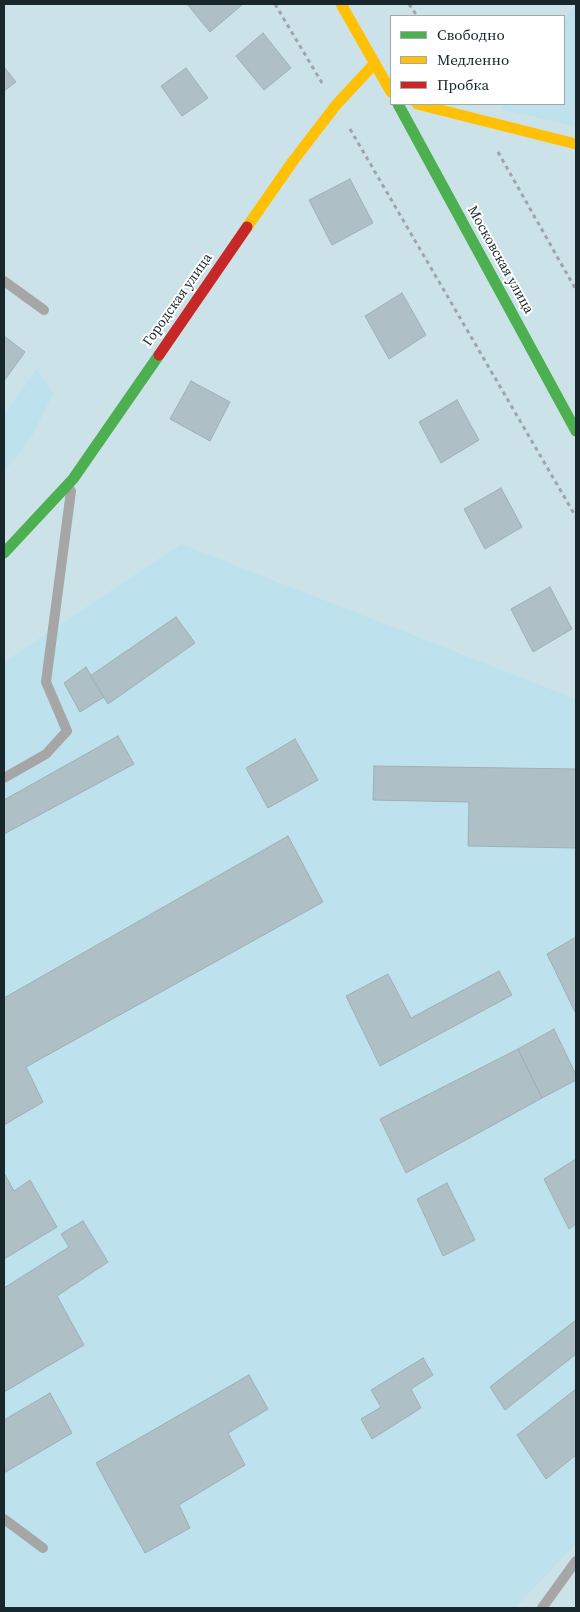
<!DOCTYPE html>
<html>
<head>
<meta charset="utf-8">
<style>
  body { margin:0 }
  #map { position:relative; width:580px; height:1612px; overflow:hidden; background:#cce2e9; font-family:"Source Serif 4",serif }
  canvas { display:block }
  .frame { position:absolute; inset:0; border:5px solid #17272b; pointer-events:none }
  .legend { position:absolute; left:390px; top:15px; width:175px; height:90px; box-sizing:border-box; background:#fff; border:1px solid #a2a9aa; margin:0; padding:6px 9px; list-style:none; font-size:15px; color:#17272b }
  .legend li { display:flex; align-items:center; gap:10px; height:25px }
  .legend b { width:25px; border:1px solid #a2a9aa }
</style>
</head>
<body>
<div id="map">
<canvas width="580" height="1612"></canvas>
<div class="frame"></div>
<ul class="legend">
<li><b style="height:6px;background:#4caf50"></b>Свободно</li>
<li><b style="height:6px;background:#ffc107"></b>Медленно</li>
<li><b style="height:6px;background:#c62828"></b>Пробка</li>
</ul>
</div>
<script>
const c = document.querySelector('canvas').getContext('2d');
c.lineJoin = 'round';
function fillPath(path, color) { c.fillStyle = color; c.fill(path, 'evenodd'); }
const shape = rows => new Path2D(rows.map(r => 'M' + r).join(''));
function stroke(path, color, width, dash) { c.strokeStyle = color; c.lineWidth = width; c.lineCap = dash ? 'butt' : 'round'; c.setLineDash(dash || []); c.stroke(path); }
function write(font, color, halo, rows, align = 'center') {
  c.font = font + ' "Source Serif 4",serif'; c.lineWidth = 4; c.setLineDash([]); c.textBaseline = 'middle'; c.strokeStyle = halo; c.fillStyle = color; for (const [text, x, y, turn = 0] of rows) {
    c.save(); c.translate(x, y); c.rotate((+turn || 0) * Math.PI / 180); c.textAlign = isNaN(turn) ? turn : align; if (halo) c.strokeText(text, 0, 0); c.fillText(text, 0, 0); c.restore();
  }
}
const built = shape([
  [576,4,576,127,501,109,504,104,564,104,564,21],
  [37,369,53,394,32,436,4,472,4,414],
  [181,544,576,699,576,1544,515,1608,4,1608,4,662]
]);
const building = shape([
  [187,4,243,4,210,32,187,4],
  [263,33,291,68,264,90,236,56,263,33],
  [4,67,16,82,4,91,4,67],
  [186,68,208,98,182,116,161,86,186,68],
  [350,179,373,223,332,245,309,200,350,179],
  [402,293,426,335,389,359,365,316,402,293],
  [4,336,25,352,4,381,4,336],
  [191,381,230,402,210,441,170,419,191,381],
  [457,400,479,440,441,463,419,422,457,400],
  [501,488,522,527,485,549,464,509,501,488],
  [550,587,572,629,533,652,511,609,550,587],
  [176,617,195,643,108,704,90,676,176,617],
  [86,667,104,697,80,712,64,683,86,667],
  [118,736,134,764,4,834,4,800,118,736],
  [295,739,318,780,268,808,246,768,295,739],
  [374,766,576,769,576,848,468,846,469,802,373,800,374,766],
  [288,836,323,902,26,1067,43,1102,4,1125,4,998,288,836],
  [576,937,576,1014,547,954,576,937],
  [499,971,512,995,380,1066,346,996,388,974,411,1018,499,971],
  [554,1029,576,1075,576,1080,542,1098,518,1049,554,1029],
  [518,1049,542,1098,406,1173,380,1119,518,1049],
  [576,1159,576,1224,569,1229,544,1179,576,1159],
  [4,1173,14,1191,30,1180,57,1227,4,1259,4,1173],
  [447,1183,475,1240,443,1256,417,1199,447,1183],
  [83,1221,108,1262,57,1296,84,1345,4,1392,4,1288,69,1247,61,1234,83,1221],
  [576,1320,576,1354,505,1410,490,1387,576,1320],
  [423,1358,433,1375,411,1389,421,1408,372,1439,361,1419,381,1407,371,1390,423,1358],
  [249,1375,268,1409,228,1433,245,1465,179,1505,190,1528,145,1553,96,1463,249,1375],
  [576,1389,576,1455,546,1479,517,1435,576,1389],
  [50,1393,72,1433,4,1473,4,1420,50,1393]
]);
const path = shape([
  [275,4,322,83],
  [409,4,417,16],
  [350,129,576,517],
  [498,152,576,290]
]);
const lane = shape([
  [4,281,44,310],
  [4,778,46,754,67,731,46,682,71,491],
  [4,1519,43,1548],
  [542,1608,576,1561]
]);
const fast = shape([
  [398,104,576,431],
  [4,553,73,479,159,355]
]);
const slow = shape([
  [341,4,391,92],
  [417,104,576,144],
  [247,227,293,161,336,105,375,63]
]);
const jam = shape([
  [159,355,247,227]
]);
const streetNames = [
  ["Московская улица",500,260,61],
  ["Городская улица",178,300,-55]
];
fillPath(built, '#bde2ed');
fillPath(building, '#aebfc5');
stroke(building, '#9fb0b6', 1);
stroke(path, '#a2a5a7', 3, [4, 4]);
stroke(lane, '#a7a6a7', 10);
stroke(fast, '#4caf50', 11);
stroke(slow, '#ffc107', 11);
stroke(jam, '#c62828', 11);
write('14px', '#17272b', '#fff', streetNames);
</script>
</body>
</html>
